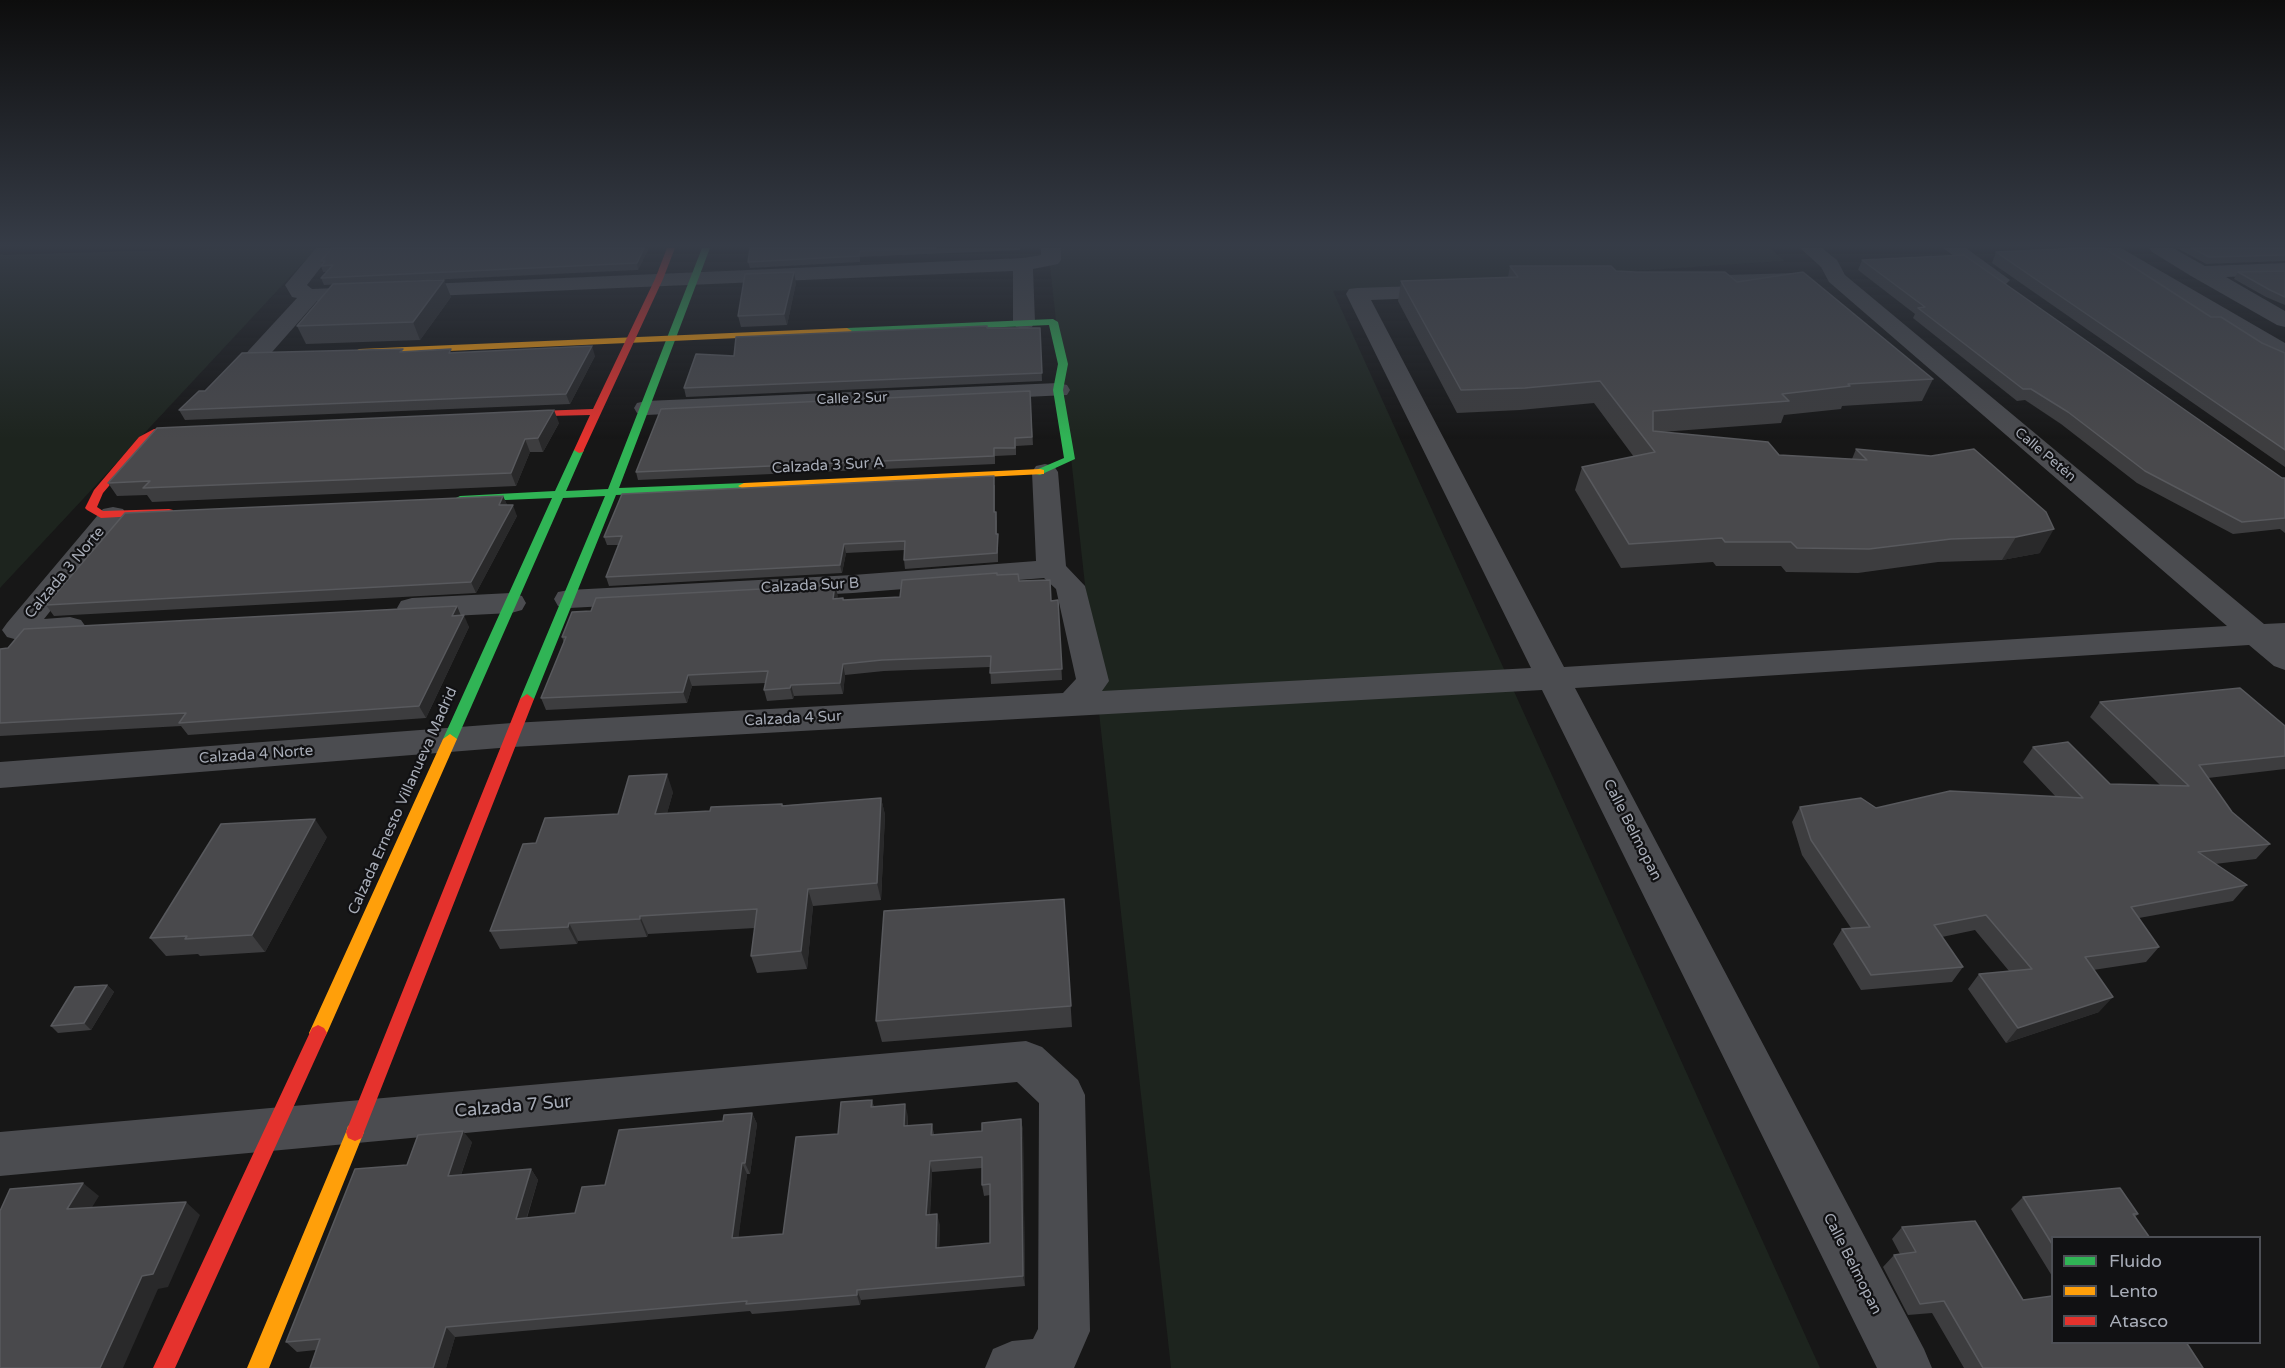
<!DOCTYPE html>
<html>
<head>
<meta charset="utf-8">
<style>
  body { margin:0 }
  #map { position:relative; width:2285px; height:1368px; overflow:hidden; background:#171717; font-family:"Varela Round",sans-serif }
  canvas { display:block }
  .legend { position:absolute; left:2051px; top:1236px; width:210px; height:108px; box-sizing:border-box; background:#111113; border:2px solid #4d4f55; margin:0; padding:8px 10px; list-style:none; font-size:18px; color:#a8adb8 }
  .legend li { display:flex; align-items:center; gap:12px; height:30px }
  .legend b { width:30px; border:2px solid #4d4f55 }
</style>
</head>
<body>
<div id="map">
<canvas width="2285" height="1368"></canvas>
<ul class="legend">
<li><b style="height:8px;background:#30b455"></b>Fluido</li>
<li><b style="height:8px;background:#ff9f0a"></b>Lento</li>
<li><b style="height:8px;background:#e5322d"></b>Atasco</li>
</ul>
</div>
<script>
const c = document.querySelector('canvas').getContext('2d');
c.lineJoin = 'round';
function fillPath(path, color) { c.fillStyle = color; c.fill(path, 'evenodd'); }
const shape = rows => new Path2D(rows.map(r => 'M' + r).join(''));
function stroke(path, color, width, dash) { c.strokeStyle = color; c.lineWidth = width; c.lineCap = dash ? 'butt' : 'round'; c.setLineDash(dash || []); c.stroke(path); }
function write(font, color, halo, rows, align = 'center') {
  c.font = font + ' "Varela Round",sans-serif'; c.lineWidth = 4.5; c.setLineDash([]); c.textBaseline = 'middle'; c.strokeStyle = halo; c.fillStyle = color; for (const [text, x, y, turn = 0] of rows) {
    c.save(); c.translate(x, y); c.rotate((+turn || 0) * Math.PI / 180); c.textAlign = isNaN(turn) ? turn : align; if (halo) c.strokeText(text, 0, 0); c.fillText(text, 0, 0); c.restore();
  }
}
const green = shape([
  [243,248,317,248,0,588,0,255],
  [1048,248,1770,248,1784,261,1333,291,1820,1368,1171,1368]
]);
const street = shape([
  [316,248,336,248,307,285,312,289,1023,258,1041,255,1041,248,1061,248,1061,260,1058,264,1033,269,1035,322,1032,327,1024,329,1016,327,1013,322,1013,271,317,301,265,360,257,362,249,360,245,355,249,350,297,298,292,297,285,285,316,248],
  [1800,248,1822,248,1837,260,1845,275,2264,624,2285,623,2285,670,2274,666,2249,645,1575,688,1924,1349,1932,1368,1877,1368,1542,690,512,747,0,788,0,762,512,723,1063,693,1076,679,1056,589,1044,578,853,593,569,608,558,606,554,599,558,592,569,590,853,575,1036,561,1032,472,1036,466,1045,464,1054,466,1058,472,1066,566,1085,586,1109,681,1102,691,1531,668,1346,294,1349,289,1357,288,1445,285,1453,286,1456,291,1453,296,1445,297,1371,300,1564,667,2227,626,1829,282,1821,267,1800,248],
  [1943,248,1966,248,2010,280,2006,284,1999,286,1992,284,1943,248],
  [2097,248,2121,248,2285,343,2285,360,2277,358,2100,252,2097,248],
  [2149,248,2173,248,2205,266,2285,263,2285,275,2226,277,2285,311,2285,327,2277,325,2191,276,2152,252,2149,248],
  [1795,273,1802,275,1806,279,1802,283,1691,288,1684,286,1680,282,1684,278,1691,276,1795,273],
  [1058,383,1067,385,1070,390,1067,395,646,415,637,413,634,408,637,403,646,401,1058,383],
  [113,507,123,509,127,515,44,619,70,617,81,620,86,627,81,634,70,637,18,640,7,637,2,630,7,623,103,509,113,507],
  [511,593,522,596,526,603,522,610,511,613,412,618,401,615,397,608,401,601,412,598,511,593],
  [1026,1041,1042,1047,1078,1080,1085,1095,1090,1331,1074,1368,985,1368,993,1349,1012,1341,1033,1339,1038,1329,1039,1103,1017,1082,0,1176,0,1132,1026,1041]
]);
const fast = shape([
  [702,248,710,248,619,488,744,483,750,486,744,489,616,495,534,699,527,704,520,699,605,496,563,498,457,739,450,744,445,743,443,739,552,498,460,502,454,499,460,496,555,491,574,450,579,447,584,450,566,491,608,489,702,248],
  [1053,319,1058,322,1068,364,1063,390,1075,459,1040,475,1036,474,1036,470,1064,458,1053,390,1058,364,1049,325,847,334,842,331,847,328,1053,319]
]);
const slow = shape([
  [847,328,852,331,850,333,359,355,354,352,359,349,847,328],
  [1040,469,1044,470,1044,474,744,489,738,486,744,483,1040,469],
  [450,734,457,739,327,1033,324,1038,318,1041,312,1038,309,1033,443,739,450,734],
  [355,1123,362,1126,364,1132,269,1368,247,1368,346,1132,348,1126,355,1123]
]);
const jam = shape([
  [667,248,675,248,663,279,583,452,579,453,574,450,590,415,507,417,506,415,511,412,593,409,655,279,667,248],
  [195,426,199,427,199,431,157,435,147,441,103,493,97,507,103,511,169,509,173,510,173,514,101,518,87,510,85,508,94,490,139,437,154,429,195,426],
  [527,694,534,699,364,1132,362,1138,355,1141,348,1138,346,1132,520,699,527,694],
  [318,1025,324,1028,327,1033,175,1368,153,1368,312,1028,318,1025]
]);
const wall = shape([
  [649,248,638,270,324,285,321,278,327,272,323,272,321,266,322,264,321,261],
  [750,248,1020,248,1020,250,860,257,860,262,750,268,748,262],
  [2177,248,2285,248,2285,261,2206,264],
  [1996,252,2211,317,2262,343,2285,353,2285,467,1992,263],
  [1862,260,2282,478,2285,478,2285,533,2280,529,2233,534,2137,483,2061,424,2025,400,2017,401,1913,318,1915,314,1858,270],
  [1510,266,1616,271,1737,282,1933,379,1922,401,1842,406,1841,409,1784,415,1781,423,1662,432,1779,455,1852,459,1856,449,1931,456,2040,553,2002,560,1938,562,1858,573,1786,572,1781,566,1716,566,1713,562,1621,568,1575,490,1582,467,1634,457,1594,403,1520,410,1457,413,1398,301,1401,281,1508,277],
  [2285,271,2285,305,2266,297,2234,279,2238,272],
  [444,280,451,297,420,340,306,344,297,326],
  [796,283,787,325,741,327,738,316],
  [987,328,1040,328,1042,381,686,397,684,388,734,356],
  [404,352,595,356,570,404,185,420,179,410,205,391],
  [1030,391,1033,445,1016,446,1016,455,995,456,995,464,638,480,636,472],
  [559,423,543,452,530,452,516,486,152,502,147,495,117,496,108,483],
  [995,485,995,512,996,512,997,521,997,534,998,534,998,562,905,569,904,560,905,550,846,553,842,573,609,586,606,577,619,545,607,545,604,537],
  [503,496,507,505,517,516,476,593,54,616,46,605],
  [997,575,1019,581,1052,601,1058,600,1062,680,991,684,990,667,884,671,845,675,843,694,794,696,793,699,767,701,764,690,766,683,692,686,687,703,546,710,541,698,564,643,562,637,591,611,835,585,837,598,843,600,900,597],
  [461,615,469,627,426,718,188,735,181,726,0,736,0,649],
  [2100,702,2285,726,2285,769,2208,778,2232,812,2270,844,2256,859,2215,864,2247,885,2233,901,2139,918,2159,947,2146,962,2093,970,2099,1012,2006,1043,1968,989,1979,974,2009,971,1975,930,1942,937,1963,967,1952,982,1861,990,1833,944,1842,929,1851,928,1802,855,1792,822,1800,807,1876,808,2056,797,2023,762,2033,747,2110,784,2160,785,2090,717],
  [673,792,667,813,710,811,881,798,885,815,881,900,813,906,807,969,757,973,751,956,755,928,648,934,647,937,578,941,577,944,500,949,490,931,536,843,618,814],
  [327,837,265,952,200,956,198,954,166,956,150,938],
  [1064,899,1072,1027,882,1042,876,1021],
  [107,985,114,992,91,1030,58,1033,51,1026],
  [872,1100,874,1107,908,1116,908,1126,932,1124,934,1135,982,1131,1021,1119,1023,1131,1025,1286,861,1300,860,1305,752,1314,750,1311,455,1337,446,1368,310,1368,316,1350,297,1352,286,1342,407,1165,472,1142,461,1175,531,1169,538,1180,527,1218,575,1213,605,1185,723,1121,752,1113,757,1124,750,1174,747,1174,738,1238,783,1234,838,1134],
  [982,1168,982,1185,984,1196,990,1195,990,1243,939,1248,940,1225,930,1215,932,1172],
  [2023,1197,2138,1214,2135,1217,2052,1238,2052,1276,2011,1209],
  [1902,1227,2023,1300,2203,1368,1964,1368,1932,1313,1908,1315,1883,1267,1894,1255,1900,1254,1892,1239]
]);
const shadedWall = shape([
  [644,248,649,248,638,270,637,263],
  [794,272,796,283,787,325,784,314],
  [444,280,451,297,420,340,413,322],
  [592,346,595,356,570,404,566,394],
  [554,410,559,423,543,452,538,438],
  [525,439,530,452,516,486,511,473],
  [503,496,508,507,499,505],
  [513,505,517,516,476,593,471,582],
  [2054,529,2040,553,2002,560,2016,537],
  [844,544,846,553,842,573,840,565],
  [835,585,838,596,835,609,833,599],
  [457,606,462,618,464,615,469,627,426,718,419,706,452,616],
  [843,664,845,675,843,694,840,683],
  [688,675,692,686,687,703,683,692],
  [791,685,794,696,793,699,790,688],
  [667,774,673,792,662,832,655,814],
  [881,798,885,815,881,900,877,883],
  [315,819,327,837,265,952,252,935],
  [808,889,813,906,807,969,801,951],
  [640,916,648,934,647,937,640,919],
  [569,923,578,941,577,944,568,927],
  [107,985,114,992,91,1030,84,1023],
  [2113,997,2099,1012,2006,1043,2018,1028],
  [905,1104,908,1116,907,1137,904,1126],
  [752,1113,757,1124,750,1174,745,1163],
  [1021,1119,1023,1131,1025,1286,1023,1276],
  [463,1131,472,1142,457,1186,448,1176],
  [930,1161,932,1172,929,1226,926,1215],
  [742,1163,747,1174,737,1249,732,1238],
  [531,1169,538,1180,523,1229,516,1219],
  [83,1183,99,1196,83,1222,67,1209],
  [186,1202,200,1215,168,1287,158,1289,123,1368,100,1368,142,1276],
  [937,1214,940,1225,939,1258,936,1248],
  [857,1290,861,1300,860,1305,857,1295],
  [446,1327,455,1337,446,1368,433,1368]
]);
const building = shape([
  [332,248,644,248,637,263,321,278,333,265,321,266,325,261,321,261,332,248],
  [750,248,935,248,860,251,859,256,748,262,750,248],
  [2080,248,2104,248,2211,317,2221,317,2262,343,2285,353,2285,450,1996,252,2080,248],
  [2192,248,2285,248,2285,255,2209,257,2192,248],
  [1964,255,2282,478,2285,478,2285,518,2242,522,2145,471,2068,412,2031,389,2023,389,1918,308,1925,307,1862,260,1964,255],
  [1510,266,1611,266,1616,271,1636,272,1725,272,1737,282,1803,272,1933,379,1848,384,1850,386,1782,394,1789,401,1653,411,1653,431,1768,442,1779,455,1867,460,1856,449,1931,456,1974,449,2046,512,2054,529,2016,537,1951,539,1869,549,1797,548,1791,542,1725,542,1722,538,1629,544,1582,467,1655,452,1600,381,1525,388,1461,390,1401,281,1518,277,1510,266],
  [2285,271,2285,297,2270,290,2238,272,2285,271],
  [794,272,784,314,738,316,745,274,794,272],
  [444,280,413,322,297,326,333,284,444,280],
  [987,326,987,328,1040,328,1042,373,684,388,696,354,734,356,736,337,987,326],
  [592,346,566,394,179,410,199,391,205,391,242,353,403,349,400,352,451,349,449,353,592,346],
  [1030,391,1032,437,1015,438,1015,448,994,448,994,456,636,472,661,409,1030,391],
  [554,410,538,438,525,439,511,473,143,488,150,481,108,483,157,428,554,410],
  [994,476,994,512,996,512,996,534,998,534,997,553,904,560,905,541,844,544,840,565,606,577,622,536,604,537,622,494,994,476],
  [503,496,499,505,513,505,471,582,46,605,125,513,503,496],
  [997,573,997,575,1018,574,1019,581,1050,580,1051,601,1058,600,1062,669,990,673,991,656,882,660,843,664,840,683,791,685,790,688,764,690,768,671,688,675,683,692,541,698,566,637,562,637,572,612,591,611,596,598,835,585,833,599,843,598,843,600,900,597,902,580,997,573],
  [457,606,452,616,464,615,419,706,179,723,186,713,0,723,0,649,8,648,24,629,457,606],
  [2240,688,2285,726,2285,756,2199,765,2232,812,2270,844,2198,852,2247,885,2131,907,2159,947,2085,957,2113,997,2018,1028,1979,974,2032,969,1986,915,1934,925,1963,967,1871,975,1842,929,1870,927,1811,840,1800,807,1861,798,1876,808,1950,791,2083,798,2033,747,2068,742,2110,784,2189,786,2100,702,2240,688],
  [667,774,655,814,710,811,711,807,782,804,782,806,881,798,877,883,808,889,801,951,751,956,757,909,640,916,640,919,569,923,568,927,490,931,523,844,536,843,545,818,618,814,629,776,667,774],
  [315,819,252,935,185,939,187,936,150,938,221,824,315,819],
  [1064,899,1071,1006,876,1021,884,911,1064,899],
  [107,985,84,1023,51,1026,75,987,107,985],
  [872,1100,871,1107,905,1104,904,1126,932,1124,931,1135,982,1131,982,1123,1021,1119,1023,1276,857,1290,857,1295,746,1304,747,1301,446,1327,433,1368,310,1368,320,1339,286,1342,355,1169,407,1165,418,1135,463,1131,448,1176,531,1169,516,1219,575,1213,582,1187,605,1185,619,1130,723,1121,724,1115,752,1113,745,1163,742,1163,732,1238,783,1234,796,1137,838,1134,841,1102,872,1100],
  [982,1157,982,1185,990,1184,990,1243,936,1248,937,1214,926,1215,930,1161,982,1157],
  [83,1183,67,1209,186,1202,153,1274,142,1276,100,1368,0,1368,0,1211,10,1189,83,1183],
  [2120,1188,2138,1214,2133,1214,2150,1238,2052,1238,2052,1244,2023,1197,2120,1188],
  [1975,1221,2023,1300,2052,1296,2052,1342,2186,1342,2203,1368,1983,1368,1944,1301,1920,1304,1894,1255,1916,1252,1902,1227,1975,1221]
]);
const farStreetnames = [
  ["Calle 2 Sur",852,399,-2],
  ["Calle Petén",2045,455,40]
];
const streetNames = [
  ["Calzada 3 Sur A",828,466,-3],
  ["Calzada 3 Norte",65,573,-50],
  ["Calzada Sur B",810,586,-3],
  ["Calzada 4 Sur",793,719,-3],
  ["Calzada 4 Norte",256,755,-4],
  ["Calzada Ernesto Villanueva Madrid",403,801,-66],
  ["Calle Belmopan",1632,830,63],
  ["Calle Belmopan",1852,1264,63]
];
const nearStreetnames = [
  ["Calzada 7 Sur",513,1107,-5]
];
fillPath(green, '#1d241e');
fillPath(street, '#4b4c50');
fillPath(fast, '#30b455');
fillPath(slow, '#ff9f0a');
fillPath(jam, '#e5322d');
fillPath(wall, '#3d3d3f');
fillPath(shadedWall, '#29292a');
fillPath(building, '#49494c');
stroke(building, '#58595d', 1.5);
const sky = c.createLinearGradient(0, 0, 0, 439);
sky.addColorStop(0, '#0d0d0d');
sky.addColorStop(0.56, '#363c47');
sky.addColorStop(1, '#363c4700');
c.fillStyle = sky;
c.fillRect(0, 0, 2285, 439);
write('14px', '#a8adb8', '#111113', farStreetnames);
write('15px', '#a8adb8', '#111113', streetNames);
write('18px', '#a8adb8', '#111113', nearStreetnames);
</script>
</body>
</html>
